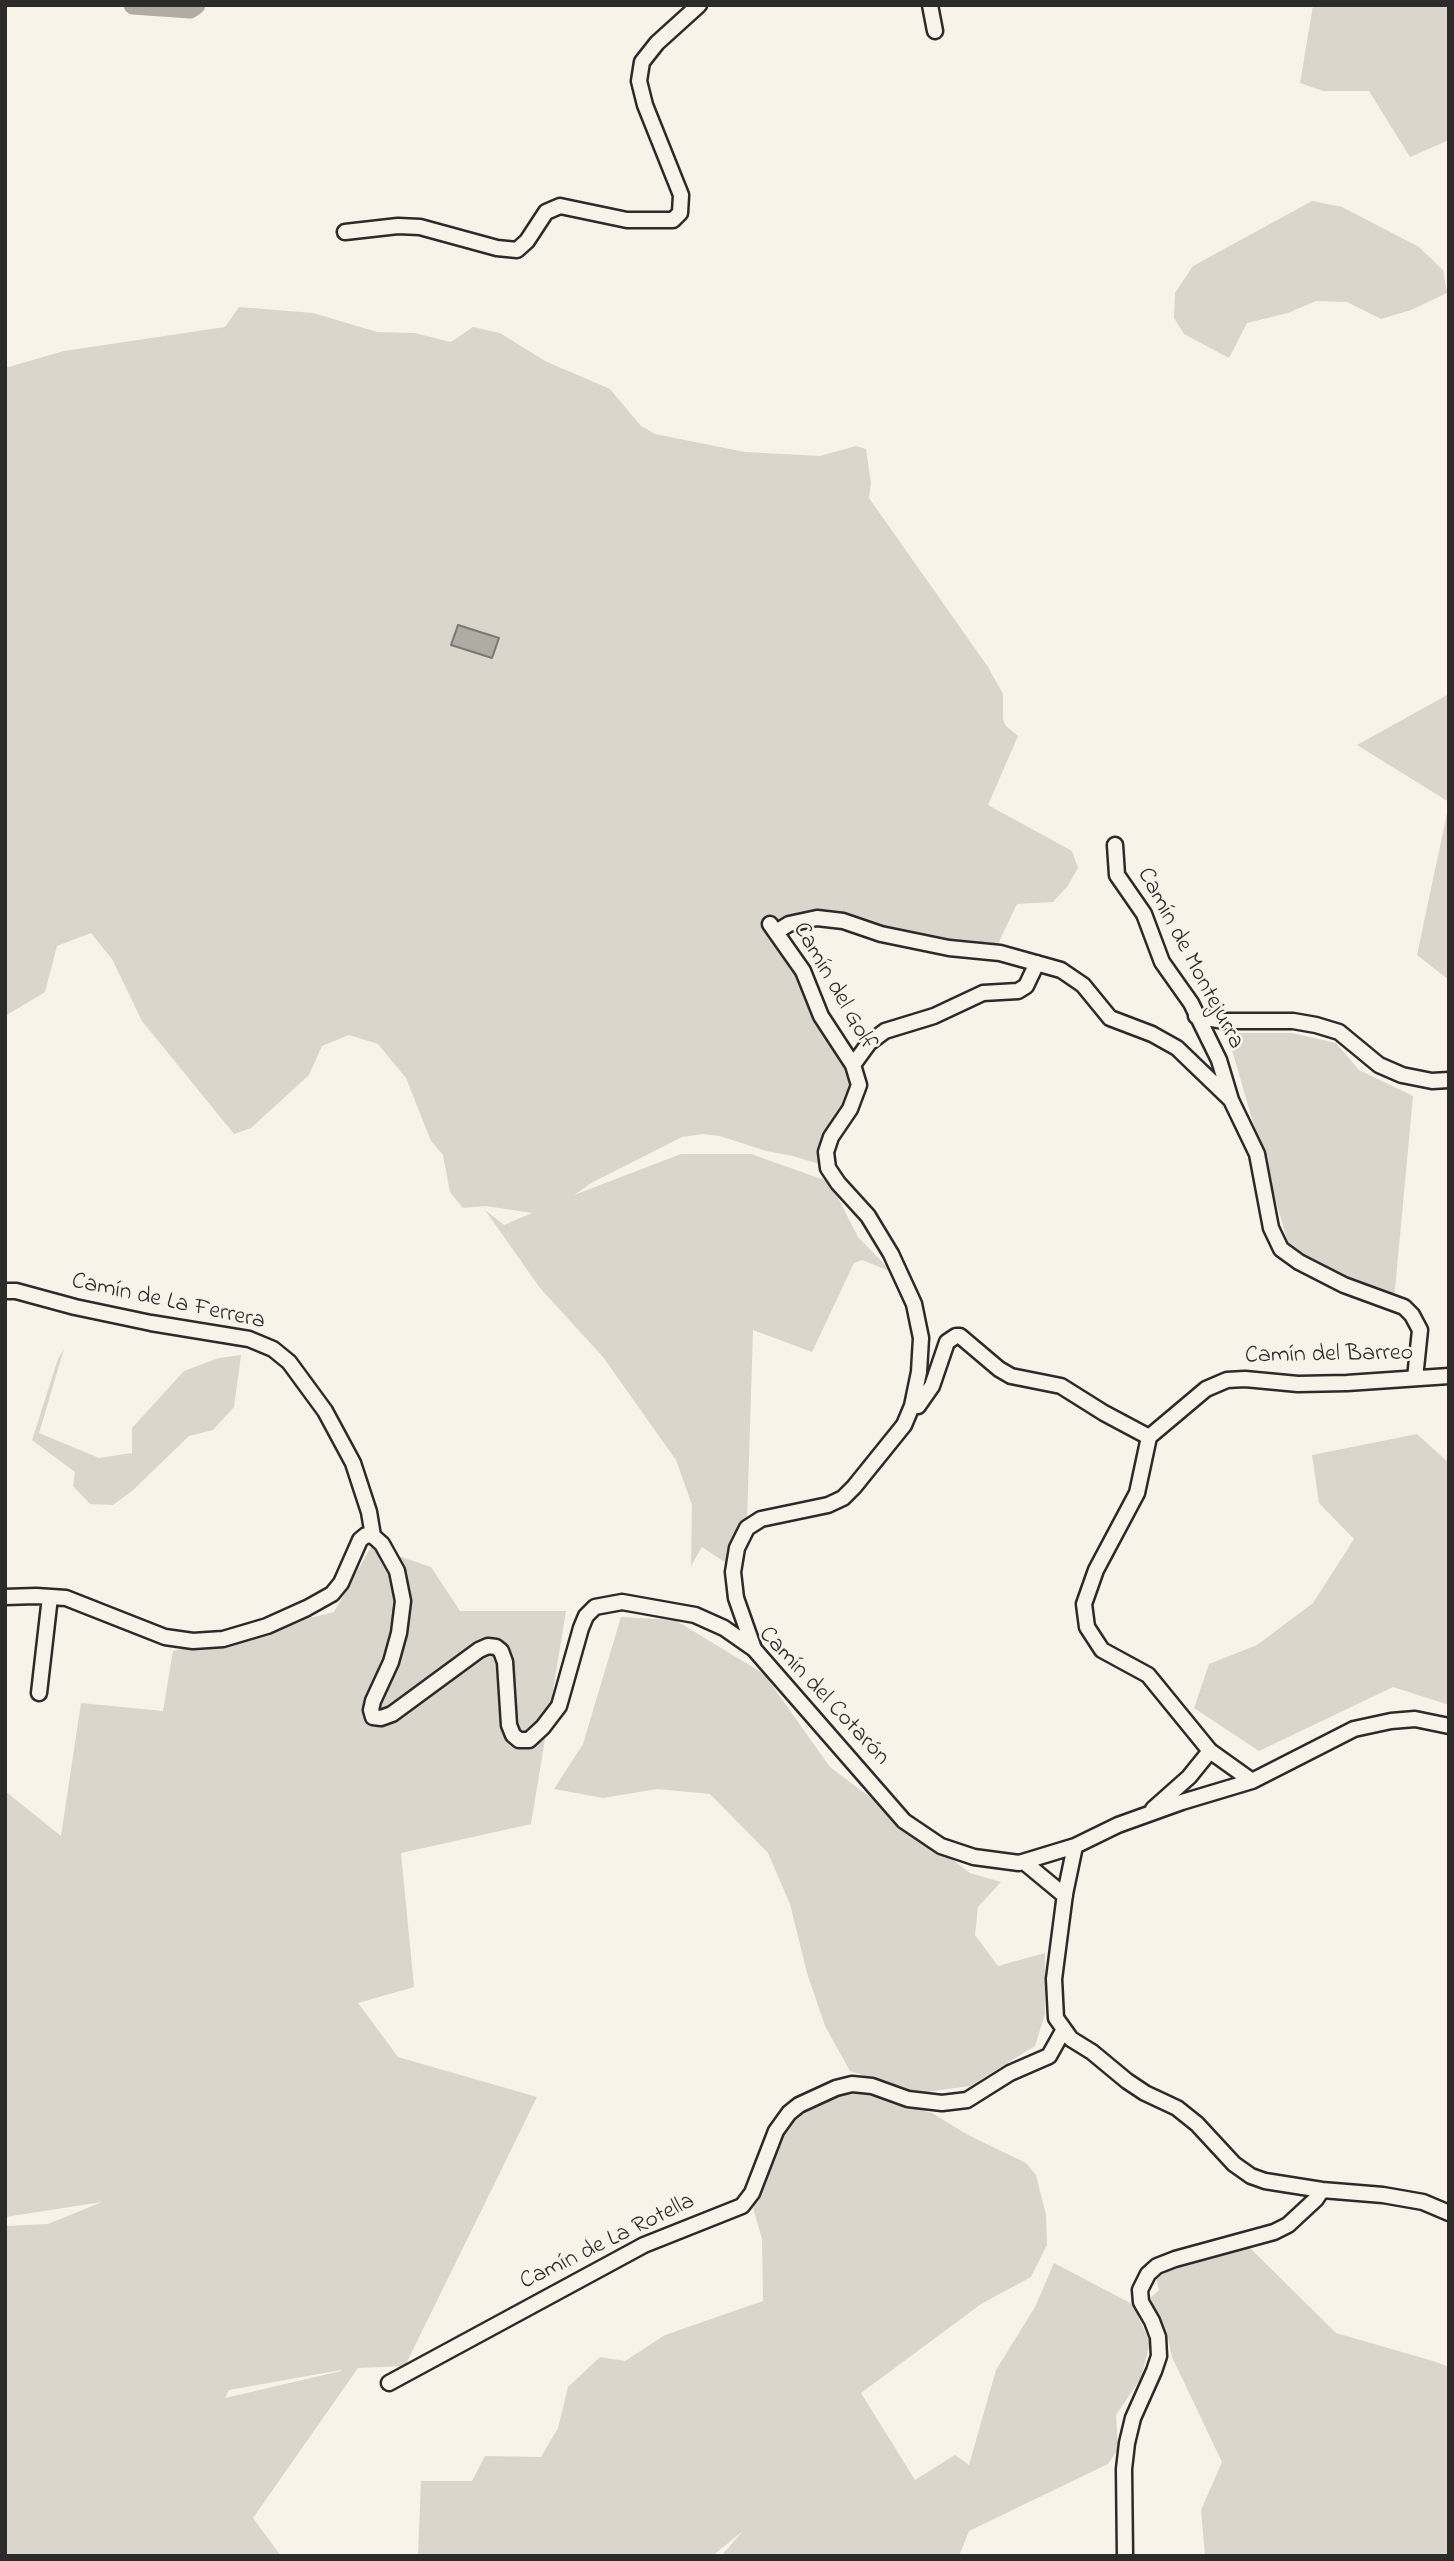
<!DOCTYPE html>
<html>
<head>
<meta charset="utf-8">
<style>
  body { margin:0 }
  #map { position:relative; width:1454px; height:2561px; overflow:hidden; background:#f7f3e8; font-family:"Indie Flower",sans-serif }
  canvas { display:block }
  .frame { position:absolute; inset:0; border:7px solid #2b2b2b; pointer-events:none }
</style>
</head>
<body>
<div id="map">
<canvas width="1454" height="2561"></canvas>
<div class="frame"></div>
</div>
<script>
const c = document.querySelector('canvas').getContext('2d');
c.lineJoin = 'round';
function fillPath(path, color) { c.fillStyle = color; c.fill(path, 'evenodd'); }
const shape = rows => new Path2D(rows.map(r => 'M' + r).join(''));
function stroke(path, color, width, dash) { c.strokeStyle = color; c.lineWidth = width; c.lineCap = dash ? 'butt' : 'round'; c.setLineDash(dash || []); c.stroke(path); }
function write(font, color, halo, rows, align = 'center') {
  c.font = font + ' "Indie Flower",sans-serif'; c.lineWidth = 5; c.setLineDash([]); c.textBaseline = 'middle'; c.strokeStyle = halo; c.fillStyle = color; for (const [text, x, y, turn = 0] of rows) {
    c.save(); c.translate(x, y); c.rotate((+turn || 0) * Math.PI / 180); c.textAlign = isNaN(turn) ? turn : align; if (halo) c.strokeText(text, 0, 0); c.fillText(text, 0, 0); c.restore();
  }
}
const green = shape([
  [1313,5,1449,5,1449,140,1410,157,1369,91,1323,91,1300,83],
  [1312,201,1342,207,1419,247,1443,270,1447,293,1411,310,1381,319,1347,302,1316,301,1288,313,1247,323,1229,358,1184,334,1174,318,1175,293,1193,266],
  [239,307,313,313,377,332,414,333,451,342,473,327,500,333,545,361,610,389,641,426,655,434,745,452,820,456,856,446,866,449,871,483,869,498,988,667,1003,694,1003,719,1006,726,1018,736,988,805,1072,851,1078,868,1067,887,1053,902,1017,904,996,948,949,944,883,930,787,922,771,924,768,936,797,973,807,1001,853,1080,852,1095,819,1152,819,1164,793,1156,766,1151,720,1136,703,1134,682,1137,593,1182,574,1195,681,1154,751,1154,830,1182,858,1237,892,1272,862,1260,854,1263,812,1352,753,1330,747,1521,726,1563,702,1547,691,1566,692,1505,676,1460,603,1357,540,1288,485,1210,504,1225,532,1213,486,1206,463,1208,450,1192,443,1155,431,1141,406,1078,378,1044,349,1035,322,1046,309,1075,251,1128,234,1134,142,1021,112,959,91,933,57,946,45,992,5,1016,5,368,64,351,225,327],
  [1449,694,1449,802,1357,745],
  [1449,804,1449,980,1417,955],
  [1227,1033,1292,1033,1336,1043,1359,1070,1413,1096,1394,1300,1289,1246],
  [64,1349,39,1433,99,1458,132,1453,132,1428,184,1371,219,1358,241,1355,234,1407,213,1430,189,1436,132,1491,113,1505,90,1504,73,1486,75,1472,32,1440,58,1359],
  [1417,1434,1449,1463,1449,1705,1393,1687,1259,1751,1194,1708,1209,1664,1257,1645,1313,1603,1354,1539,1319,1503,1312,1455],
  [371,1547,431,1567,460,1611,566,1611,531,1824,401,1853,414,1987,358,2003,398,2057,537,2097,405,2366,358,2368,253,2518,281,2556,5,2556,5,2226,48,2224,102,2202,5,2217,5,1791,61,1836,81,1703,163,1711,173,1651,334,1612],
  [341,2370,341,2371,225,2398,229,2390],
  [621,1617,675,1620,764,1674,830,1767,970,1873,1001,1882,978,1907,975,1935,998,1966,1045,1953,1045,2014,1035,2046,970,2086,919,2093,850,2071,825,2026,807,1973,790,1904,768,1853,710,1794,657,1789,603,1798,554,1789,583,1744],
  [847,2092,870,2095,932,2113,968,2135,1026,2163,1036,2175,1046,2215,1047,2245,1031,2277,981,2304,861,2393,915,2480,955,2455,969,2465,996,2370,1035,2307,1054,2263,1132,2304,1150,2342,1141,2378,1116,2415,1118,2449,1108,2464,969,2531,959,2556,721,2556,743,2531,712,2556,418,2556,421,2481,472,2481,485,2456,541,2457,558,2428,568,2387,600,2357,625,2361,665,2335,763,2301,762,2239,753,2208,778,2141,795,2116,819,2102],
  [1250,2248,1336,2333,1433,2361,1449,2367,1449,2556,1205,2556,1201,2510,1222,2462,1172,2357,1168,2338,1150,2298,1159,2290,1156,2278,1168,2271]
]);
const water = shape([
  [458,625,499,638,492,658,451,645,458,625]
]);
const river = shape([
  [133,5,190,9,196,5]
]);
const minor = shape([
  [930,5,935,31],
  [345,232,398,226,420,227,497,248,517,250,527,241,546,212,560,206,627,220,673,220,680,213,681,195,645,105,639,81,642,62,657,43,699,5],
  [1115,845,1117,875,1144,914,1162,962,1191,1003,1219,1060,1231,1100,1257,1154,1271,1228,1281,1249,1299,1262,1344,1285,1404,1307,1412,1315,1420,1330,1415,1378],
  [776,932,789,924,817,918,843,921,881,934,949,948,1000,953,1061,970,1083,985,1110,1018,1152,1034,1177,1048,1230,1099],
  [1196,1016,1223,1021,1293,1021,1316,1025,1339,1032,1379,1065,1402,1075,1432,1081,1449,1080],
  [853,1065,869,1043,885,1031,934,1016,983,993,1018,991,1026,986,1037,963],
  [5,1291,16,1291,75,1307,151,1323,249,1339,273,1349,289,1362,325,1411,353,1463,369,1512,373,1536],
  [912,1406,918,1406,932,1386,947,1342,956,1336,960,1336,999,1369,1011,1376,1061,1386,1104,1413,1149,1437],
  [5,1597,36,1596,66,1598,165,1637,193,1641,223,1639,267,1626,307,1608,332,1594,341,1583,360,1540,366,1535,373,1536,382,1544,397,1571,403,1601,399,1633,391,1662,373,1701,371,1710,373,1717,381,1718,392,1714,479,1650,488,1646,496,1647,501,1651,505,1662,509,1725,513,1735,519,1740,529,1740,543,1727,559,1706,581,1628,586,1616,595,1607,622,1602,695,1615,724,1628,754,1649,904,1821,941,1846,974,1857,1019,1863,1075,1846,1118,1825,1182,1802,1252,1781,1354,1729,1391,1721,1415,1719,1449,1726],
  [754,1649,736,1598,733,1572,737,1548,747,1528,761,1519,828,1505,843,1498,854,1487,904,1425,912,1406,919,1372,921,1338,914,1304,891,1254,868,1216,838,1183,828,1168,826,1152,831,1137,850,1109,859,1085,853,1065,821,1016,803,971,770,924],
  [39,1693,50,1597],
  [1210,1751,1252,1781],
  [1153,1809,1189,1777,1210,1751,1148,1675,1102,1650,1087,1627,1084,1604,1096,1570,1137,1493,1149,1437,1206,1389,1227,1380,1245,1379,1298,1384,1347,1383,1449,1376],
  [1075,1846,1065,1894,1054,1979,1056,2018,1071,2039,1092,2052,1127,2081,1145,2093,1177,2108,1197,2124,1234,2164,1251,2176,1265,2181,1322,2190,1383,2195,1423,2202,1449,2213],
  [1024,1862,1065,1896],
  [389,2383,644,2245,742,2206,752,2193,776,2131,789,2113,799,2105,836,2088,852,2084,872,2086,908,2099,942,2103,967,2100,1010,2073,1049,2056,1063,2031],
  [1125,2556,1124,2469,1127,2443,1133,2418,1154,2371,1159,2356,1158,2337,1152,2321,1141,2302,1140,2290,1148,2274,1157,2266,1175,2259,1274,2232,1288,2225,1316,2199,1322,2190]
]);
const streetNames = [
  ["Camín de Montejurra",1189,959,62],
  ["Camín del Golf",833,987,60],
  ["Camín de La Ferrera",168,1303,12],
  ["Camín del Barreo",1329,1356,-1],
  ["Camín del Cotarón",823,1697,47],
  ["Camín de La Rotella",608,2243,-26]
];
fillPath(green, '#dad6cc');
fillPath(water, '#afaca4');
stroke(water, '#7a7874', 2);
stroke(river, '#afaca4', 19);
stroke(minor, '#2b2b2b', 19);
stroke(minor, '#f7f3e8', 14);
write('24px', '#2b2b2b', '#f7f3e8', streetNames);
</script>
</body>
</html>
